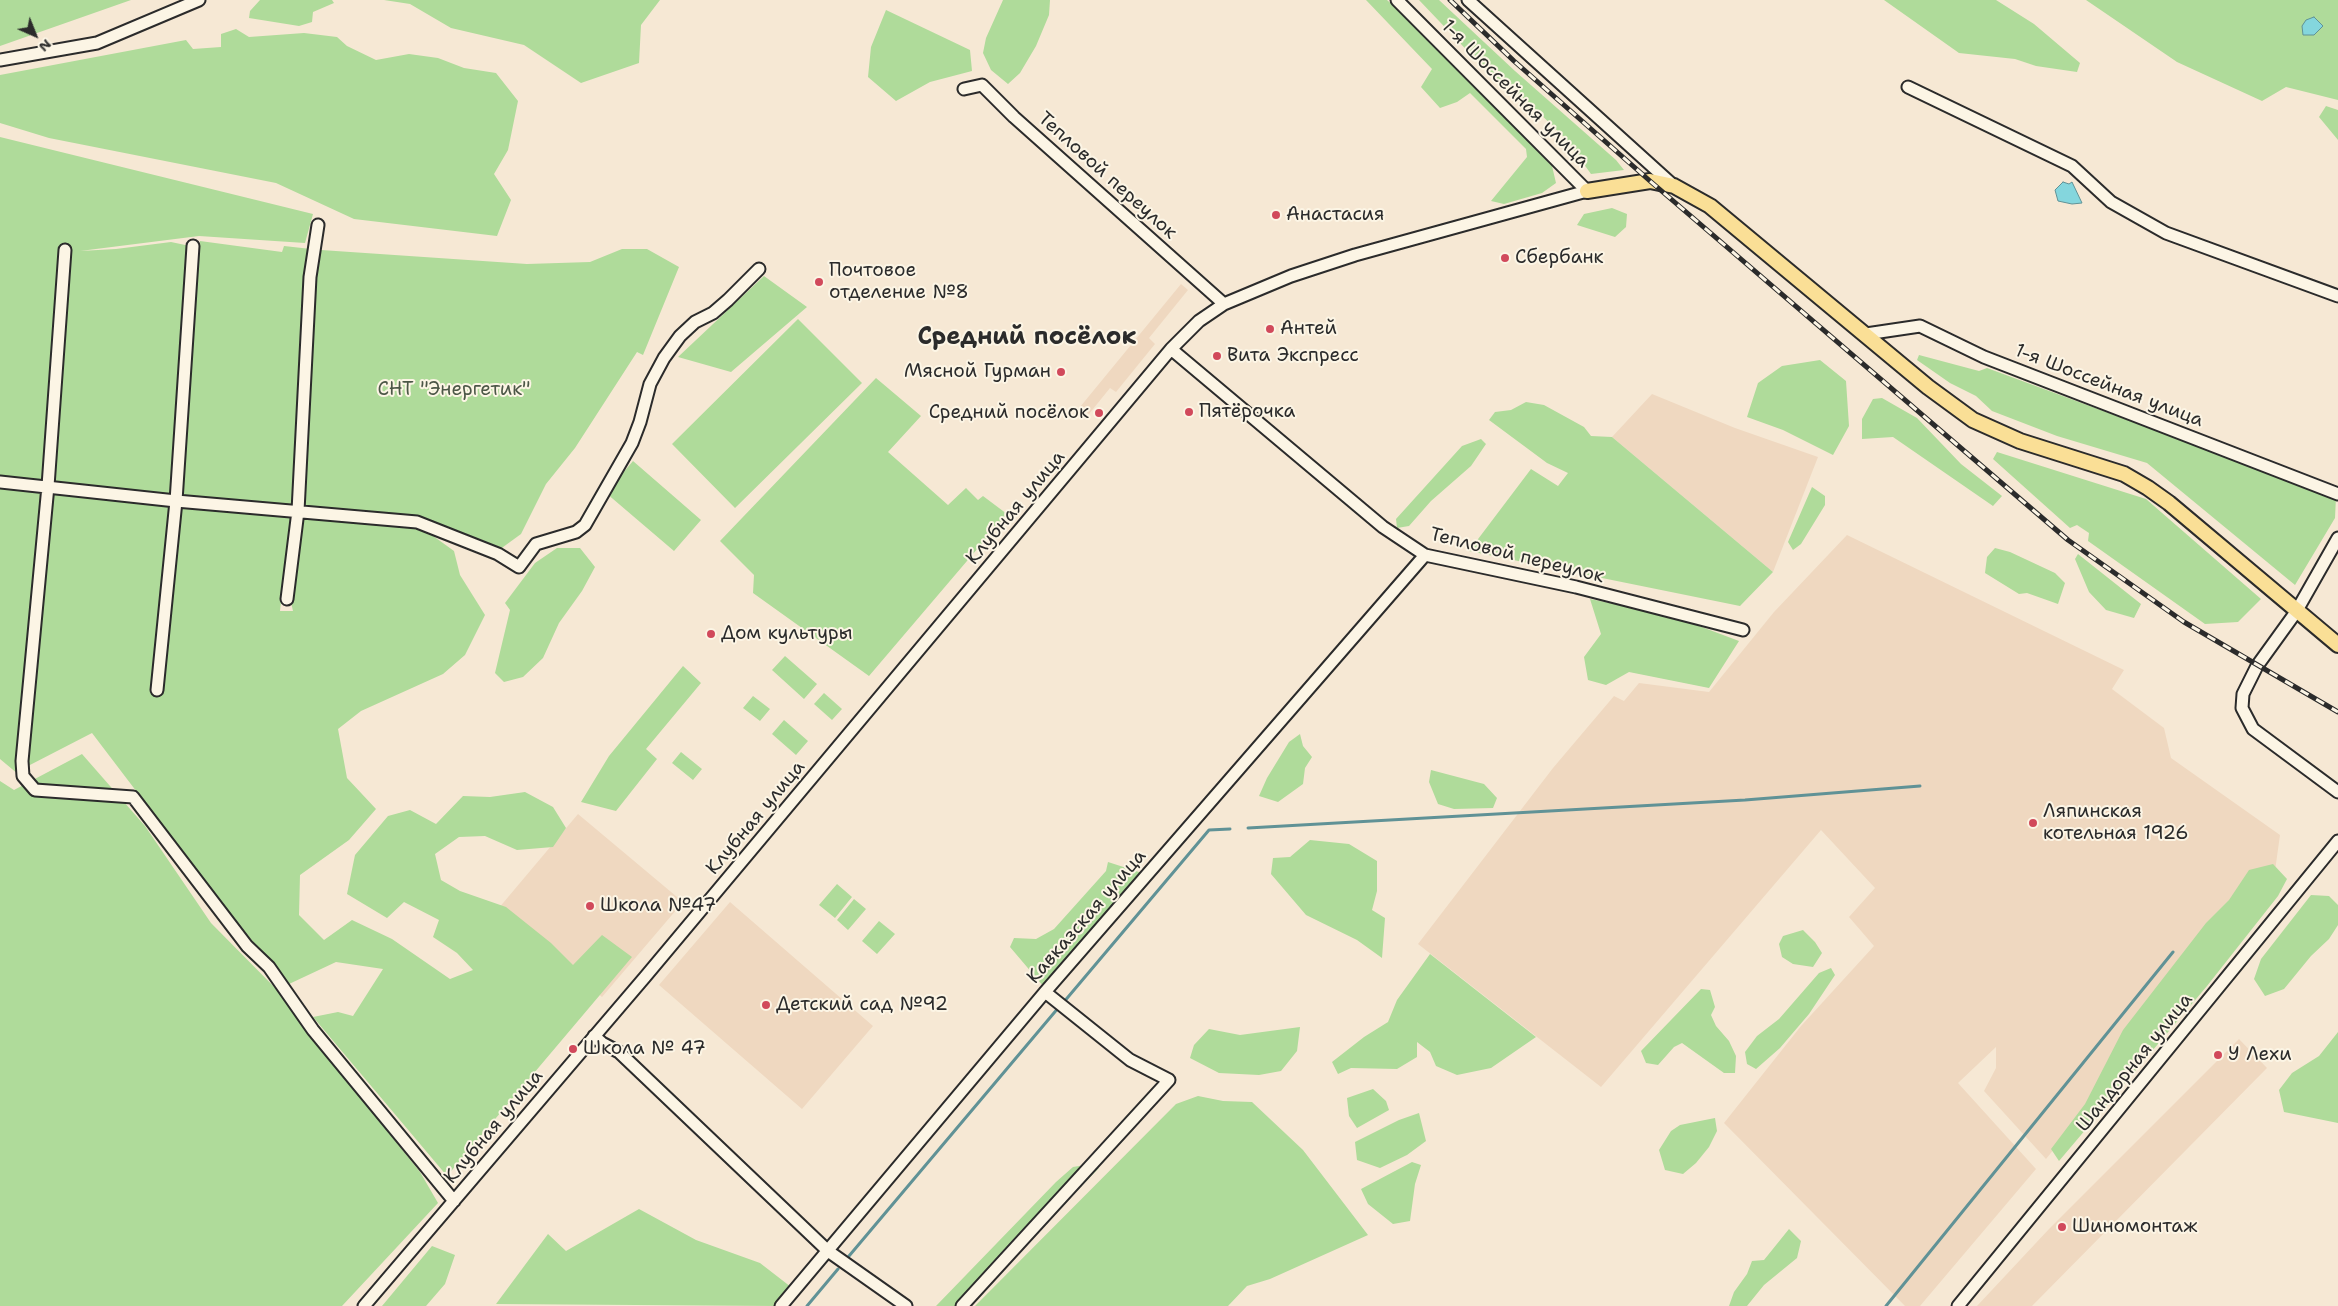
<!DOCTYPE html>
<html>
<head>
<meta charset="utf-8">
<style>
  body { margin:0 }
  #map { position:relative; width:2338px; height:1306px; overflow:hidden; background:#f6e8d4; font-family:"Shantell Sans",sans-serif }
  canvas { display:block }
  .north { position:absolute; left:10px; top:10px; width:50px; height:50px; -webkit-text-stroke:4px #fcf5e5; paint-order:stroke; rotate:136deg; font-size:14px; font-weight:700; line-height:20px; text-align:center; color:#2b2b2b }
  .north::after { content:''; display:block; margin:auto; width:18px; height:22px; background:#2b2b2b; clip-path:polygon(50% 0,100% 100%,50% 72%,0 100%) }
</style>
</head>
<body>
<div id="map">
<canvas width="2338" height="1306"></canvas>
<div class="north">N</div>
</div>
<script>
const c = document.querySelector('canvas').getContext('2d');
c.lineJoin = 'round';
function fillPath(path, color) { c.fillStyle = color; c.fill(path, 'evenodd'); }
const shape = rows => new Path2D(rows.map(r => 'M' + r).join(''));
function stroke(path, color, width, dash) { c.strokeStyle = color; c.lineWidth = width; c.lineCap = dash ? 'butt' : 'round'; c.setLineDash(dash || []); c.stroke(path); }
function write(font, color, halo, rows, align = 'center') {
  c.font = font + ' "Shantell Sans",sans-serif'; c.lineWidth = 4; c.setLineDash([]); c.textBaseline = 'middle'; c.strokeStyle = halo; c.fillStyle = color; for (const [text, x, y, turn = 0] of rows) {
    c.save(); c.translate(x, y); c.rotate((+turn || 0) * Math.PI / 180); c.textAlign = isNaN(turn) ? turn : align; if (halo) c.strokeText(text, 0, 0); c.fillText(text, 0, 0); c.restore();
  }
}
const built = shape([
  [1181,284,1188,290,1149,338,1155,344,1116,392,1110,388,1089,414,1080,407],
  [1652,394,1735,428,1818,457,1773,572,1612,437],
  [1847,535,2124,670,2112,689,2164,728,2171,758,2280,835,2274,878,2046,1159,1984,1091,1996,1068,1996,1047,1958,1083,2036,1169,1920,1306,1905,1306,1724,1123,1801,1026,1874,946,1849,917,1875,888,1821,830,1601,1087,1418,944,1553,768,1614,696,1624,701,1639,683,1709,692,1774,612],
  [578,814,683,902,602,997,498,909],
  [730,902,873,1026,802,1109,659,985],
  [2239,1039,2267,1068,2032,1306,1977,1306,2049,1229]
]);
const green = shape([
  [0,0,131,0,0,46],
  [260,0,332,0,334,3,313,12,312,22,299,26,249,18,250,11],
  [384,0,660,0,641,25,639,63,581,83,524,45,451,28,410,4],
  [1003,0,1050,0,1049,15,1036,46,1020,73,1008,84,991,70,983,53,986,38],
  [1366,0,1387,0,1406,17,1552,166,1556,183,1542,193,1504,204,1491,201,1527,157,1526,149,1470,93,1457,102,1440,108,1421,87,1432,69],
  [1419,0,1439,0,1515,71,1616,160,1624,170,1591,174,1565,138,1531,105,1500,85],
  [1884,0,1996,0,2034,24,2080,63,2077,72,2036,66,2015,59,1959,53],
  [2086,0,2338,0,2338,100,2286,87,2262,101,2177,62],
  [886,10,970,50,972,71,930,82,896,101,868,77,871,47],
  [236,29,249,37,304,33,337,37,347,46,376,60,409,54,438,58,464,68,496,73,518,101,508,150,494,174,511,200,497,236,354,219,276,183,49,138,0,123,0,75,186,40,193,49,221,47,221,34],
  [2326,106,2338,110,2338,140,2319,117],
  [0,137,313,214,305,243,199,236,80,251,116,249,171,242,190,246,172,495,54,483,71,252,65,251,44,483,0,479],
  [1612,208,1627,214,1626,227,1615,237,1577,225,1584,214],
  [200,241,282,252,284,246,311,249,306,277,292,506,183,496,194,296],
  [622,249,647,249,679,267,643,355,637,352,575,448,546,484,521,534,499,550,420,516,304,507,313,299,321,250,527,264,590,262],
  [764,276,807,307,731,372,678,357],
  [798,319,862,383,735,508,672,444],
  [1919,355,1979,371,1987,368,2336,497,2335,518,2295,585,2147,463,2057,436,1992,411,1976,396,1950,383,1917,360],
  [1820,360,1846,381,1849,426,1833,455,1783,430,1747,417,1758,383,1782,366],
  [876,378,921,416,888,452,948,505,966,488,978,500,983,496,1007,514,869,676,753,593,754,575,720,541],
  [1882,398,1917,418,1961,464,2002,496,1993,506,1893,437,1862,439,1862,419,1873,399],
  [1526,402,1544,405,1584,427,1591,436,1612,437,1773,572,1740,606,1469,551,1531,469,1558,486,1568,473,1547,463,1489,420,1495,412,1511,410],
  [1481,439,1486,444,1471,466,1431,501,1409,526,1397,528,1396,519,1462,446],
  [1997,452,2146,499,2261,599,2238,622,2205,624,2088,541,2089,533,2077,525,2070,528,1993,459],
  [633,461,701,520,674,551,606,493],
  [0,487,44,491,18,774,0,759],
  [1812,487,1825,496,1825,505,1801,544,1793,550,1788,542],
  [52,493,172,504,178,507,182,504,291,516,280,611,293,611,290,598,302,516,414,526,429,533,454,551,460,575,485,615,465,655,443,674,361,711,338,729,347,778,376,809,349,840,300,875,299,915,324,940,352,920,392,939,450,979,473,970,457,953,433,937,439,920,404,902,387,918,347,894,355,855,388,816,410,810,436,824,463,796,490,797,525,792,553,807,566,828,553,847,517,850,485,836,459,837,435,854,441,880,460,891,506,907,551,943,573,965,602,935,632,957,447,1176,313,1017,338,1012,353,1016,383,969,336,962,289,984,232,917,92,733,28,766],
  [557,548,580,548,595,567,582,591,559,623,543,658,523,677,504,682,495,673,510,610,505,603,535,563],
  [1995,548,2010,552,2055,573,2065,583,2058,604,2027,593,2019,594,1985,573,1987,557],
  [2078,554,2141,604,2134,618,2106,610,2089,592,2075,559],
  [1590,599,1670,615,1739,641,1709,688,1629,672,1606,685,1588,680,1584,657,1601,634],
  [785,656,817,684,804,699,772,670],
  [683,666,701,683,646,749,657,759,616,811,581,802,609,756],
  [824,693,842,709,832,720,814,704],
  [753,696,770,709,760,721,743,708],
  [784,720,808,741,796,755,772,734],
  [1300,734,1303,746,1312,757,1305,768,1303,784,1278,802,1259,796,1267,778,1289,742],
  [681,752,702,769,693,780,672,763],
  [82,754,145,826,211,923,293,1006,321,1048,420,1172,438,1203,342,1306,0,1306,0,781,14,790],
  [1431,770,1484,784,1497,798,1493,808,1454,809,1438,804,1429,782],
  [1310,840,1349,844,1377,861,1377,891,1372,910,1385,918,1382,958,1357,940,1306,915,1271,874,1273,858,1290,857],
  [1108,862,1142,873,1044,987,1010,947,1014,938,1036,939,1054,929,1106,871],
  [2273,864,2287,879,2278,896,2207,986,2059,1161,2051,1149,2085,1104,2123,1030,2206,923,2229,900,2249,870],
  [837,884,852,897,835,918,819,905],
  [2311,895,2329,896,2338,905,2338,925,2329,939,2311,956,2284,989,2265,996,2254,979,2261,959],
  [854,899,866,909,848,930,837,920],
  [879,921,895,934,877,954,862,941],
  [1803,930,1815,942,1822,953,1813,967,1793,964,1782,957,1779,944,1783,936],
  [1430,954,1536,1037,1491,1068,1457,1075,1436,1066,1430,1052,1417,1042,1417,1057,1397,1069,1351,1068,1338,1074,1332,1062,1364,1037,1388,1022,1397,1000],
  [1831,968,1835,975,1809,1014,1780,1048,1756,1069,1747,1064,1745,1052,1757,1036,1779,1019,1819,973],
  [1701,989,1710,990,1715,1007,1711,1015,1716,1026,1729,1041,1736,1056,1735,1073,1724,1073,1682,1043,1674,1047,1658,1065,1646,1063,1641,1051],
  [1300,1027,1297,1051,1281,1071,1259,1075,1219,1073,1190,1058,1194,1045,1209,1029,1240,1035],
  [2338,1032,2338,1123,2284,1112,2279,1090,2292,1073,2319,1056],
  [1373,1089,1386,1101,1389,1110,1357,1128,1349,1116,1347,1098],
  [1198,1096,1223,1101,1252,1102,1303,1150,1368,1235,1270,1279,1247,1286,1228,1306,975,1306,1176,1104],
  [1419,1113,1426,1141,1407,1155,1380,1168,1357,1160,1355,1142,1399,1120],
  [1715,1118,1717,1131,1709,1147,1696,1163,1683,1174,1665,1170,1659,1150,1671,1131,1680,1125],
  [1412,1162,1421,1165,1415,1184,1410,1221,1393,1224,1368,1204,1361,1189],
  [1085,1165,1099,1168,964,1306,936,1306,1056,1182,1073,1167],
  [639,1209,696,1240,760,1263,791,1287,775,1306,496,1304,548,1234,566,1251],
  [1789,1229,1801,1241,1797,1258,1764,1285,1747,1306,1729,1306,1734,1292,1747,1274,1752,1261,1764,1260],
  [432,1246,455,1255,445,1284,426,1306,382,1306]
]);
const water = shape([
  [2314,17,2323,26,2314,35,2303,35,2302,26,2306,20,2314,17],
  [2063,182,2069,184,2072,182,2082,203,2072,204,2058,201,2055,190,2063,182]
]);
const stream = shape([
  [1248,828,1745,800,1920,786],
  [1063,1003,1209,830,1230,829],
  [849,1256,1059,1007],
  [807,1306,838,1269],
  [1886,1306,2173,952]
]);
const minor = shape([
  [1468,0,1674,186],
  [0,60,97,43,199,0],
  [1908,87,2072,166,2111,202,2166,233,2338,296],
  [964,89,982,85,1014,117,1224,304],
  [65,250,48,486,22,761,23,776,35,790,133,797,247,946,269,967,313,1030,454,1201],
  [1866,334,1920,326,1984,357,2338,494],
  [1171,349,1383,527,1425,555,1576,587,1743,630],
  [0,482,176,501,417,522,498,554,519,567,536,544,576,532,585,525,632,443,640,422,650,384,664,358,680,336,695,322,713,313,728,300,759,269],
  [2338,538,2296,612,2257,666,2243,694,2242,708,2253,729,2338,792],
  [287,599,298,511,310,277,318,225],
  [157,690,176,501,193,246],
  [594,1036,602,1043,619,1052,828,1251,906,1306],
  [364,1306,645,977,1171,349,1199,321,1224,304,1291,276,1355,255,1587,191,1397,0],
  [781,1306,1045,992,1425,555],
  [962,1306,1169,1080,1130,1060,1045,992],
  [1958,1306,2338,841]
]);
const major = shape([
  [1587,191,1650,181,1674,186,1710,206,1928,387,1973,420,2020,441,2124,474,2148,488,2169,503,2338,645]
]);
const rail = shape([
  [1450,0,1514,61,1650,181,2068,540,2184,622,2338,712]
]);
const markers = [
  [1276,215,5,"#d1495b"],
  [1505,258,5,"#d1495b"],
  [819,282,5,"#d1495b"],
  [1270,329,5,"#d1495b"],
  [1217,356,5,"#d1495b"],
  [1061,372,5,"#d1495b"],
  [1189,412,5,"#d1495b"],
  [1099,413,5,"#d1495b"],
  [711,634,5,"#d1495b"],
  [2033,823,5,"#d1495b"],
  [590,906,5,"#d1495b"],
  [766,1005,5,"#d1495b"],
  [573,1049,5,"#d1495b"],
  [2218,1055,5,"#d1495b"],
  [2062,1227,5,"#d1495b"]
];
const streetNames = [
  ["1-я Шоссейная улица",1515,94,45],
  ["Тепловой переулок",1107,176,42],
  ["1-я Шоссейная улица",2109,386,21],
  ["Клубная улица",1016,508,-50],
  ["Тепловой переулок",1517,556,14],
  ["Клубная улица",756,818,-50],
  ["Кавказская улица",1087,917,-49],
  ["Шандорная улица",2135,1063,-51],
  ["Клубная улица",494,1127,-50]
];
const poiNames = [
  ["Анастасия",1286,215],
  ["Сбербанк",1515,258],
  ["Почтовое",829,271],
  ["отделение №8",829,293],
  ["Антей",1280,329],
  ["Вита Экспресс",1227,356],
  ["Мясной Гурман",1051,372,"right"],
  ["Пятёрочка",1199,412],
  ["Средний посёлок",1089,413,"right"],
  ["Дом культуры",721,634],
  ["Ляпинская",2043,812],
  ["котельная 1926",2043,834],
  ["Школа №47",600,906],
  ["Детский сад №92",776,1005],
  ["Школа № 47",583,1049],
  ["У Лехи",2228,1055],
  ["Шиномонтаж",2072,1227]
];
const parkNames = [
  ["СНТ \"Энергетик\"",454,390]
];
const districtNames = [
  ["Средний посёлок",1027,338]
];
fillPath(built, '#efd8c0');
fillPath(green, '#afdb9a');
fillPath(water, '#84d6dd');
stroke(water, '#609296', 1);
stroke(stream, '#609296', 3);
stroke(minor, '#2b2b2b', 15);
stroke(major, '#2b2b2b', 18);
stroke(minor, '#fcf5e5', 11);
stroke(major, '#fadf96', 14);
stroke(rail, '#2b2b2b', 5);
stroke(rail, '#fcf5e5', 3, [9]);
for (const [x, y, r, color] of markers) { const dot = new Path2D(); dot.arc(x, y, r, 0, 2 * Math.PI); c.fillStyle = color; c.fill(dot); stroke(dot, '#fcf5e5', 2); }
write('19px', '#2b2b2b', '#fcf5e5', streetNames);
write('19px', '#2b2b2b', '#fcf5e5', poiNames, 'left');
write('19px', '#4c5747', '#fcf5e5', parkNames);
write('bold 24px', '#2b2b2b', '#fcf5e5', districtNames);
</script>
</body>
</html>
